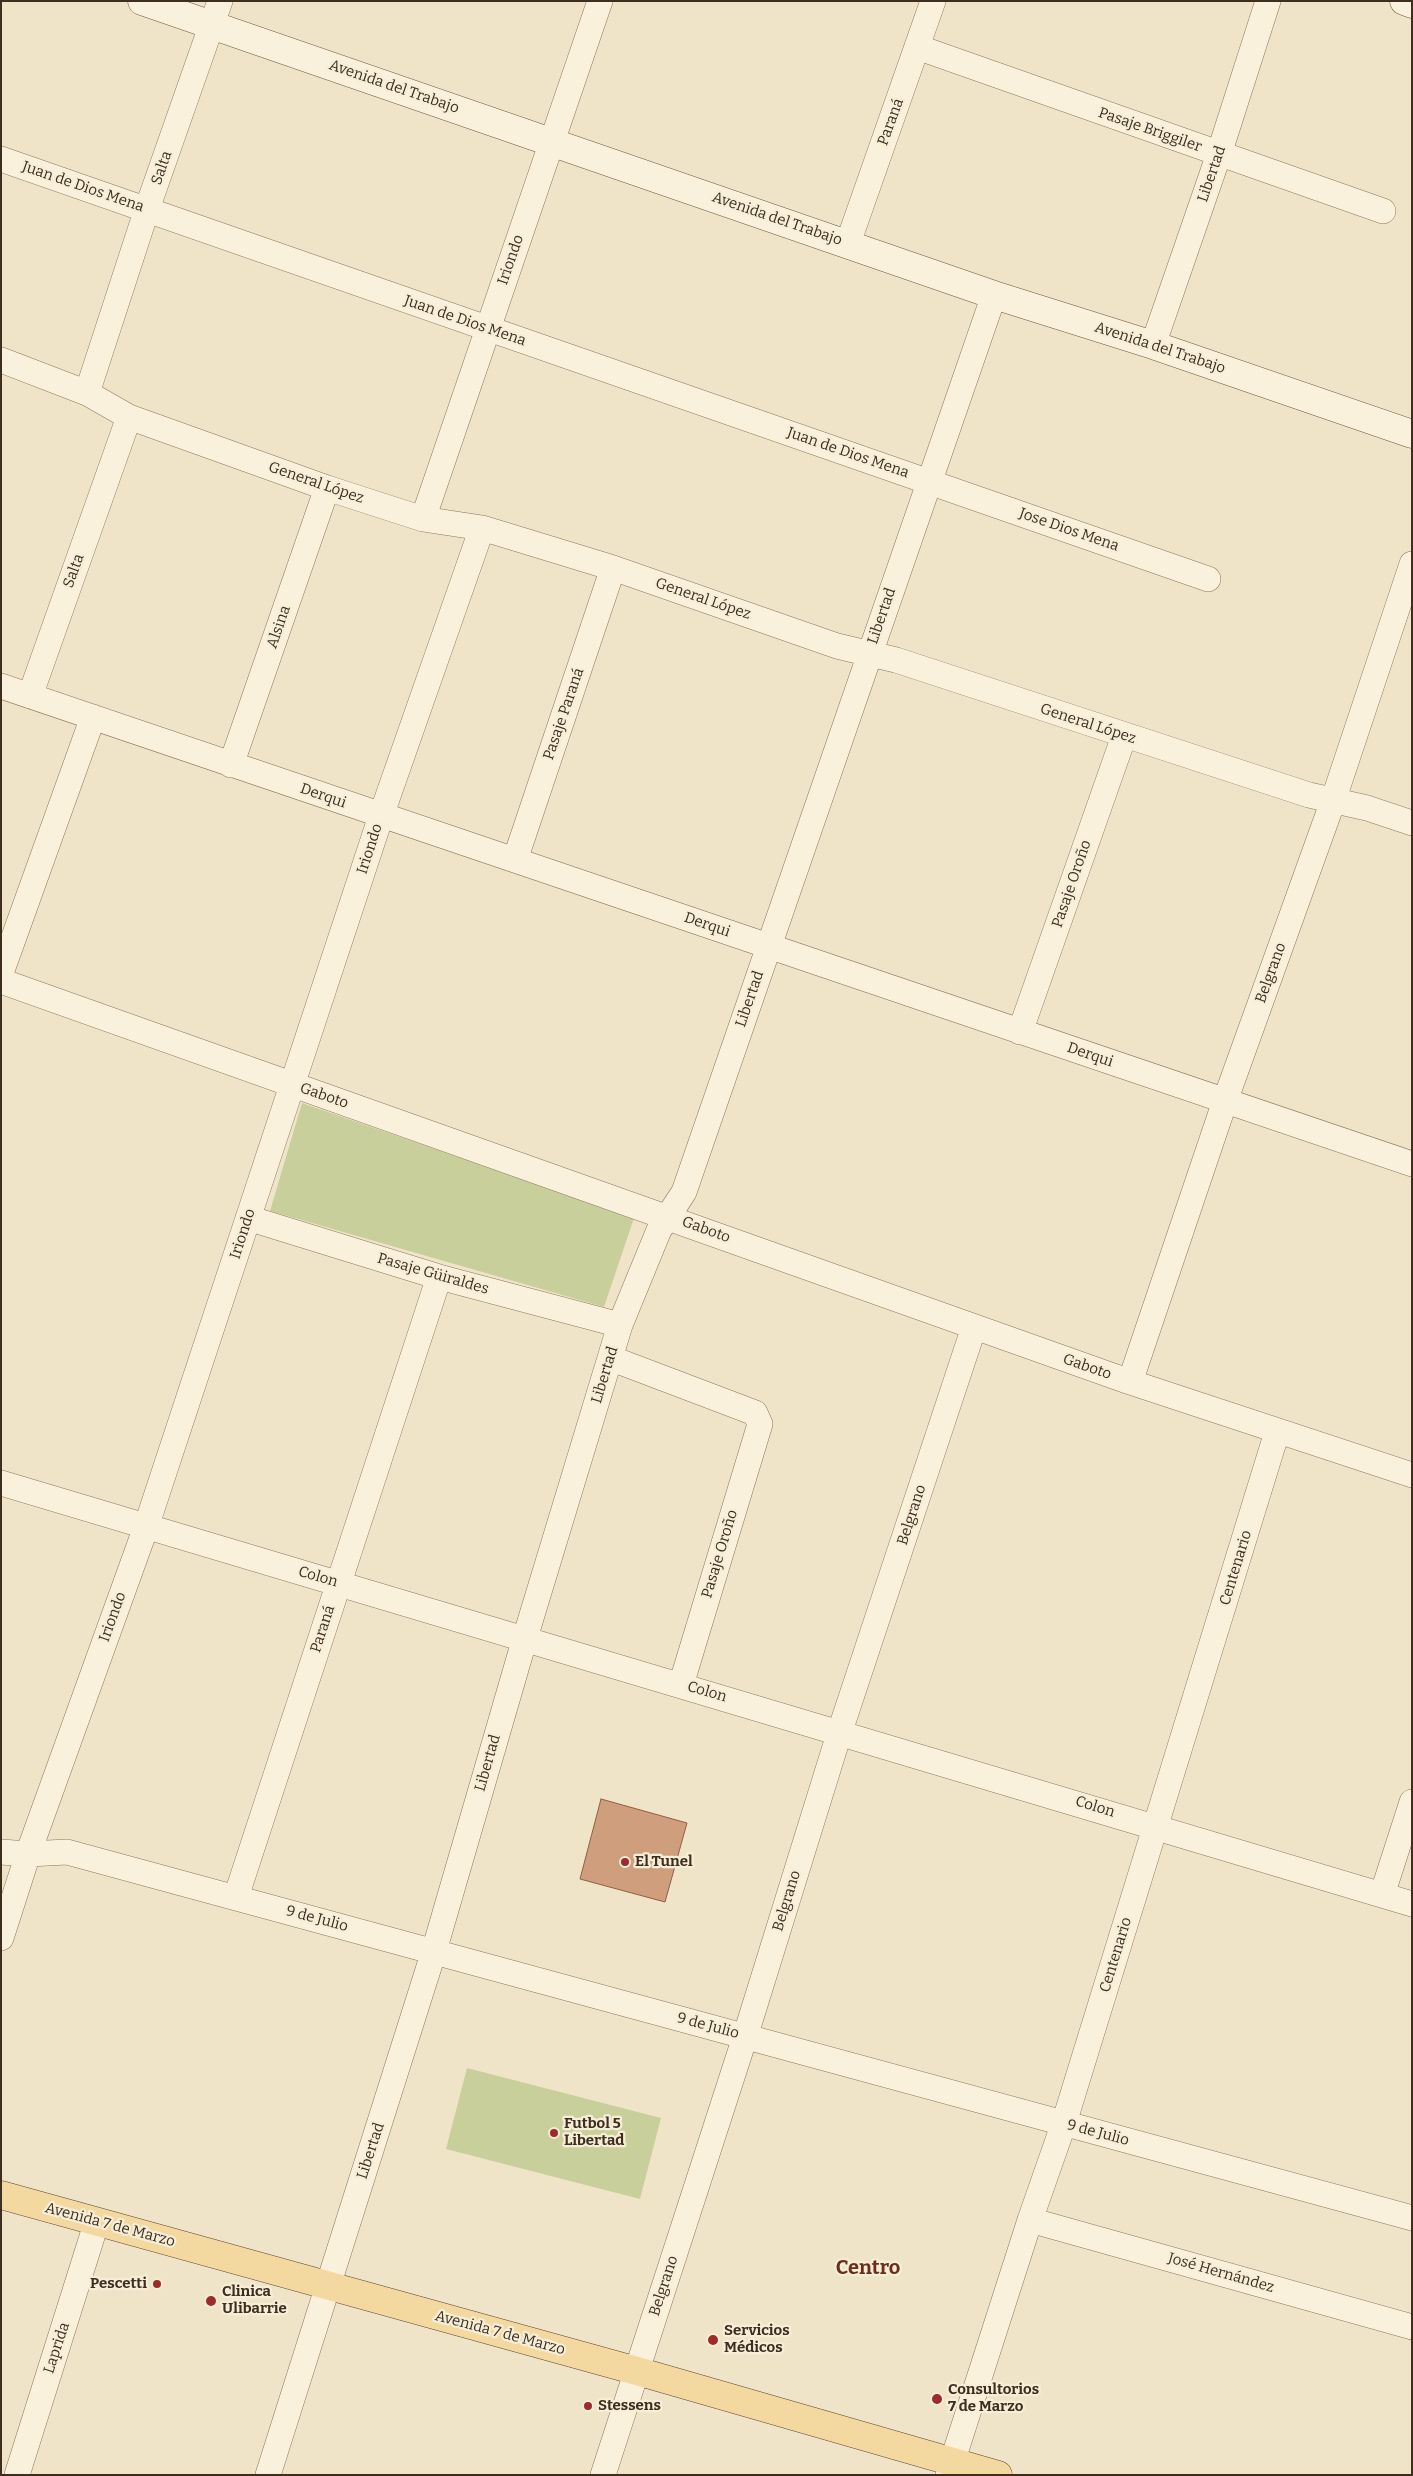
<!DOCTYPE html>
<html>
<head>
<meta charset="utf-8">
<style>
  body { margin:0 }
  #map { position:relative; width:1413px; height:2476px; overflow:hidden; background:#f0e4c8; font-family:Bitter,serif }
  canvas { display:block }
  .frame { position:absolute; inset:0; border:2px solid #3d2e20; pointer-events:none }
</style>
</head>
<body>
<div id="map">
<canvas width="1413" height="2476"></canvas>
<div class="frame"></div>
</div>
<script>
const c = document.querySelector('canvas').getContext('2d');
c.lineJoin = 'round';
function fillPath(path, color) { c.fillStyle = color; c.fill(path, 'evenodd'); }
const shape = rows => new Path2D(rows.map(r => 'M' + r).join(''));
function stroke(path, color, width, dash) { c.strokeStyle = color; c.lineWidth = width; c.lineCap = dash ? 'butt' : 'round'; c.setLineDash(dash || []); c.stroke(path); }
function write(font, color, halo, rows, align = 'center') {
  c.font = font + ' Bitter,serif'; c.lineWidth = 4.5; c.setLineDash([]); c.textBaseline = 'middle'; c.strokeStyle = halo; c.fillStyle = color; for (const [text, x, y, turn = 0] of rows) {
    c.save(); c.translate(x, y); c.rotate((+turn || 0) * Math.PI / 180); c.textAlign = isNaN(turn) ? turn : align; if (halo) c.strokeText(text, 0, 0); c.fillText(text, 0, 0); c.restore();
  }
}
const green = shape([
  [302,1103,634,1218,604,1307,270,1211],
  [467,2068,661,2118,640,2199,446,2149]
]);
const building = shape([
  [601,1799,687,1823,665,1902,580,1879,601,1799]
]);
const street = shape([
  [917,47,1383,211],
  [1,159,1208,579],
  [848,243,933,1],
  [1153,345,1219,154,1268,1],
  [1,360,87,393,129,417,327,488,423,519,482,528,613,568,837,646,896,660,1309,795,1367,808,1412,823],
  [87,393,147,209,220,1],
  [423,519,600,1],
  [1,686,1412,1164],
  [30,696,129,417],
  [231,765,327,488],
  [515,860,613,568],
  [1,973,93,717],
  [1,981,1130,1382,1412,1475],
  [1020,1032,1124,736],
  [248,1218,439,1277,620,1325],
  [610,1358,755,1413,760,1424,681,1685],
  [1130,1382,1225,1101,1333,801,1412,564],
  [1,1483,1412,1904],
  [1,1852,28,1854,67,1852,1412,2218],
  [1382,1895,1412,1802],
  [236,1897,439,1277],
  [1,1938,28,1854,146,1527,381,816,482,528],
  [1030,2220,1412,2327],
  [17,2475,97,2221],
  [268,2475,434,1951,525,1638,620,1325,659,1230,684,1192,994,295],
  [603,2475,745,2037,840,1731,974,1327],
  [948,2475,1030,2220,1064,2123,1277,1432]
]);
const secondary = shape([
  [142,1,994,295,1153,345,1412,434],
  [1404,1,1412,4]
]);
const primary = shape([
  [1,2195,637,2371,998,2475]
]);
const markers = [
  [625,1862,5,"#9e2a2b"],
  [554,2133,5,"#9e2a2b"],
  [157,2284,5,"#9e2a2b"],
  [211,2301,6,"#9e2a2b"],
  [713,2340,6,"#9e2a2b"],
  [937,2399,6,"#9e2a2b"],
  [588,2406,5,"#9e2a2b"]
];
const streetNames = [
  ["Avenida del Trabajo",394,87,19],
  ["Paraná",891,122,-70],
  ["Pasaje Briggiler",1150,130,19],
  ["Salta",162,168,-71],
  ["Libertad",1212,174,-71],
  ["Juan de Dios Mena",83,187,19],
  ["Avenida del Trabajo",777,219,19],
  ["Iriondo",511,260,-71],
  ["Juan de Dios Mena",465,321,19],
  ["Avenida del Trabajo",1160,348,18],
  ["Juan de Dios Mena",848,453,19],
  ["General López",316,483,19],
  ["Jose Dios Mena",1069,530,19],
  ["Salta",74,571,-70],
  ["General López",703,599,19],
  ["Libertad",882,616,-71],
  ["Alsina",279,627,-71],
  ["Pasaje Paraná",564,714,-71],
  ["General López",1088,724,18],
  ["Derqui",323,796,19],
  ["Iriondo",370,849,-72],
  ["Pasaje Oroño",1072,884,-71],
  ["Derqui",707,925,19],
  ["Belgrano",1271,973,-70],
  ["Libertad",750,999,-71],
  ["Derqui",1090,1055,19],
  ["Gaboto",324,1096,19],
  ["Gaboto",706,1230,20],
  ["Iriondo",243,1234,-72],
  ["Pasaje Güiraldes",433,1274,16],
  ["Gaboto",1087,1367,19],
  ["Libertad",605,1375,-73],
  ["Belgrano",912,1515,-72],
  ["Pasaje Oroño",720,1554,-73],
  ["Centenario",1236,1568,-73],
  ["Colon",318,1577,16],
  ["Iriondo",113,1617,-70],
  ["Paraná",323,1629,-72],
  ["Colon",707,1692,16],
  ["Libertad",488,1763,-74],
  ["Colon",1095,1807,17],
  ["Belgrano",787,1901,-73],
  ["9 de Julio",317,1919,15],
  ["Centenario",1116,1955,-73],
  ["9 de Julio",708,2026,15],
  ["9 de Julio",1098,2133,15],
  ["Libertad",371,2151,-72],
  ["Avenida 7 de Marzo",110,2225,15],
  ["José Hernández",1221,2273,16],
  ["Belgrano",664,2286,-72],
  ["Avenida 7 de Marzo",500,2333,15],
  ["Laprida",57,2348,-72]
];
const poiNames = [
  ["El Tunel",635,1862],
  ["Futbol 5",564,2124],
  ["Libertad",564,2141],
  ["Pescetti",147,2284,"right"],
  ["Clinica",222,2292],
  ["Ulibarrie",222,2309],
  ["Servicios",724,2331],
  ["Médicos",724,2348],
  ["Consultorios",948,2390],
  ["7 de Marzo",948,2407],
  ["Stessens",598,2406]
];
const districtNames = [
  ["Centro",868,2268]
];
fillPath(green, '#c9cf9b');
fillPath(building, '#cf9f7d');
stroke(building, '#8d5f41', 1);
stroke(street, '#8d765c', 26);
stroke(secondary, '#6f573f', 29);
stroke(primary, '#5b4430', 29);
stroke(street, '#faf1dc', 25);
stroke(secondary, '#faf1dc', 28);
stroke(primary, '#f3d9a0', 28);
for (const [x, y, r, color] of markers) { const dot = new Path2D(); dot.arc(x, y, r, 0, 2 * Math.PI); c.fillStyle = color; c.fill(dot); stroke(dot, '#f7eed8', 2); }
write('15px', '#3d2e20', '#f7eed8', streetNames);
write('bold 15px', '#3d2e20', '#f7eed8', poiNames, 'left');
write('bold 20px', '#6b2e1e', '#f7eed8', districtNames);
</script>
</body>
</html>
